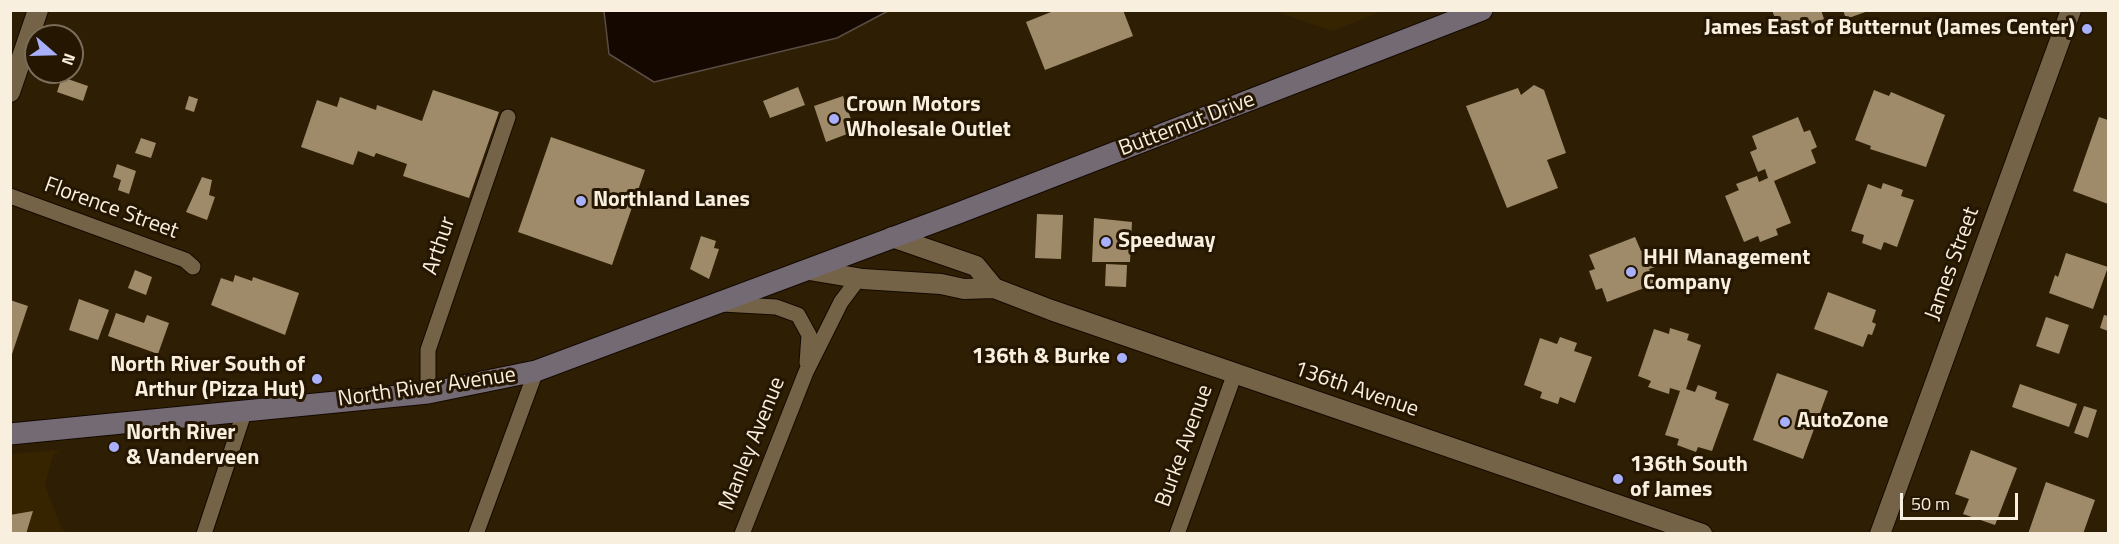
<!DOCTYPE html>
<html>
<head>
<meta charset="utf-8">
<style>
  body { margin:0 }
  #map { position:relative; width:2119px; height:544px; overflow:hidden; background:#2e1f04; font-family:"Titillium Web",sans-serif }
  canvas { display:block }
  .frame { position:absolute; inset:0; border:12px solid #f9efdf; pointer-events:none }
  .north { position:absolute; left:24px; top:24px; width:60px; height:60px; box-sizing:border-box; background:#241600; border:2px solid #796d59; border-radius:50%; rotate:110deg; font-size:16px; font-weight:700; line-height:24px; text-align:center; color:#f9efdf }
  .north::after { content:''; display:block; margin:auto; width:21px; height:27px; background:#a8b0fc; clip-path:polygon(50% 0,100% 100%,50% 72%,0 100%) }
  .scale { position:absolute; left:1900px; top:493px; width:118px; height:27px; box-sizing:border-box; border:3px solid #f9efdf; border-top:0; padding-left:8px; font-size:18px; line-height:21px; white-space:nowrap; color:#f9efdf; -webkit-text-stroke:4px #241600; paint-order:stroke }
</style>
</head>
<body>
<div id="map">
<canvas width="2119" height="544"></canvas>
<div class="frame"></div>
<div class="north">N</div>
<div class="scale">50 m</div>
</div>
<script>
const c = document.querySelector('canvas').getContext('2d');
c.lineJoin = 'round';
function fillPath(path, color) { c.fillStyle = color; c.fill(path, 'evenodd'); }
const shape = rows => new Path2D(rows.map(r => 'M' + r).join(''));
function stroke(path, color, width, dash) { c.strokeStyle = color; c.lineWidth = width; c.lineCap = dash ? 'butt' : 'round'; c.setLineDash(dash || []); c.stroke(path); }
function write(font, color, halo, rows, align = 'center') {
  c.font = font + ' "Titillium Web",sans-serif'; c.lineWidth = 6; c.setLineDash([]); c.textBaseline = 'middle'; c.strokeStyle = halo; c.fillStyle = color; for (const [text, x, y, turn = 0] of rows) {
    c.save(); c.translate(x, y); c.rotate((+turn || 0) * Math.PI / 180); c.textAlign = isNaN(turn) ? turn : align; if (halo) c.strokeText(text, 0, 0); c.fillText(text, 0, 0); c.restore();
  }
}
const built = shape([
  [1274,11,1383,11,1332,31],
  [60,450,53,455,45,485,62,530,71,533,11,534,11,454]
]);
const water = shape([
  [604,11,604,10,888,11,837,38,654,82,609,54,604,11]
]);
const building = shape([
  [1056,10,1123,10,1133,36,1045,70,1026,22],
  [1772,10,1821,10,1824,19,1781,35],
  [1843,10,1868,10,1868,11,1846,19],
  [62,77,88,86,83,101,57,92],
  [1534,85,1544,90,1566,153,1547,160,1558,188,1507,208,1466,106,1518,88,1521,95],
  [798,87,805,105,770,118,763,101],
  [433,90,499,112,469,198,403,176,407,164,376,153,374,157,358,151,353,165,301,147,317,100,337,107,340,97,376,110,377,105,422,121],
  [1874,90,1889,96,1891,92,1945,115,1926,167,1870,149,1871,146,1855,140],
  [189,96,198,99,194,112,185,109],
  [843,96,855,131,826,142,814,106],
  [1798,117,1804,132,1810,130,1817,147,1811,150,1816,163,1774,181,1791,223,1776,229,1778,235,1760,242,1758,236,1744,242,1725,196,1739,190,1736,184,1757,176,1759,182,1768,178,1765,169,1758,172,1750,152,1757,149,1752,136],
  [2099,117,2108,120,2108,204,2073,191],
  [551,137,645,170,612,265,518,232],
  [141,138,156,143,151,158,135,153],
  [117,164,136,171,129,194,118,190,121,180,113,177],
  [202,177,212,180,209,195,215,197,207,220,186,212],
  [1883,183,1903,190,1901,196,1914,200,1897,247,1884,242,1881,250,1862,243,1864,235,1851,231,1868,184,1881,189],
  [1037,214,1063,215,1061,259,1035,258],
  [1094,218,1132,222,1130,262,1092,262],
  [701,236,716,241,714,248,719,249,709,279,690,269],
  [1635,237,1641,251,1648,249,1655,267,1649,269,1655,284,1607,302,1602,288,1596,290,1589,271,1595,269,1589,255],
  [2066,253,2108,267,2093,309,2049,293,2055,275,2058,277],
  [1106,264,1127,265,1126,287,1105,286],
  [135,270,152,277,146,295,128,288],
  [235,275,252,281,253,277,299,293,285,335,211,305,221,278,233,282],
  [1828,292,1876,310,1872,322,1876,324,1872,335,1868,334,1863,347,1814,329],
  [79,299,109,310,98,340,69,330],
  [10,300,28,306,11,357,10,357],
  [116,313,144,323,147,315,169,323,158,354,108,336],
  [2104,315,2108,316,2108,331,2100,328],
  [2046,317,2069,325,2059,354,2036,346],
  [1670,328,1689,334,1687,340,1701,345,1686,389,1695,392,1698,385,1717,392,1715,399,1729,404,1712,451,1698,447,1696,452,1677,445,1679,439,1665,435,1680,391,1670,388,1669,394,1648,387,1651,381,1638,376,1654,329,1669,334],
  [1560,337,1577,343,1574,351,1592,357,1575,403,1560,397,1558,404,1540,398,1542,392,1524,385,1540,338,1557,344],
  [1777,373,1828,391,1803,459,1753,440],
  [2020,384,2077,404,2069,427,2012,407],
  [2084,406,2097,410,2088,438,2074,433],
  [1971,450,2017,468,1995,525,1963,514,1969,499,1955,494],
  [2046,482,2095,500,2083,534,2028,534],
  [33,511,26,534,10,534,10,515]
]);
const minor = shape([
  [10,196,185,260,193,267],
  [722,304,776,307,798,315,809,335,807,363],
  [428,393,428,350,508,117],
  [204,534,245,410],
  [476,534,536,371],
  [742,534,806,372,841,302,859,278],
  [1177,534,1235,373]
]);
const tertiary = shape([
  [10,92,38,10],
  [892,237,976,266,994,288],
  [809,270,863,279,941,284,964,289,994,288,1051,310,1702,534],
  [1880,534,2071,10]
]);
const secondary = shape([
  [10,434,428,393,536,371,956,214,1482,10]
]);
const markers = [
  [2087,29,6,"#a8b0fc"],
  [834,119,6,"#a8b0fc"],
  [581,201,6,"#a8b0fc"],
  [1106,242,6,"#a8b0fc"],
  [1631,272,6,"#a8b0fc"],
  [1122,358,6,"#a8b0fc"],
  [317,379,6,"#a8b0fc"],
  [1785,422,6,"#a8b0fc"],
  [114,447,6,"#a8b0fc"],
  [1618,479,6,"#a8b0fc"]
];
const poiNames = [
  ["James East of Butternut (James Center)",2075,29,"right"],
  ["Crown Motors",846,106],
  ["Wholesale Outlet",846,131],
  ["Northland Lanes",593,201],
  ["Speedway",1118,242],
  ["HHI Management",1643,259],
  ["Company",1643,284],
  ["136th & Burke",1110,358,"right"],
  ["North River South of",305,366,"right"],
  ["Arthur (Pizza Hut)",305,391,"right"],
  ["AutoZone",1797,422],
  ["North River",126,434],
  ["& Vanderveen",126,459],
  ["136th South",1630,466],
  ["of James",1630,491]
];
const streetNames = [
  ["Butternut Drive",1187,125,-21],
  ["Florence Street",111,209,20],
  ["Arthur",440,246,-71],
  ["James Street",1953,264,-70],
  ["North River Avenue",427,388,-8],
  ["136th Avenue",1356,390,19],
  ["Manley Avenue",753,444,-68],
  ["Burke Avenue",1185,446,-70]
];
fillPath(built, '#362400');
fillPath(water, '#140800');
stroke(water, '#594d43', 1.5);
fillPath(building, '#9f8b6a');
stroke(minor, '#140900', 17);
stroke(tertiary, '#140900', 22);
stroke(secondary, '#140900', 23);
stroke(minor, '#746346', 15);
stroke(tertiary, '#746346', 20);
stroke(secondary, '#746a74', 21);
for (const [x, y, r, color] of markers) { const dot = new Path2D(); dot.arc(x, y, r, 0, 2 * Math.PI); c.fillStyle = color; c.fill(dot); stroke(dot, '#241600', 2); }
write('bold 22px', '#f9efdf', '#241600', poiNames, 'left');
write('22px', '#f9efdf', '#241600', streetNames);
</script>
</body>
</html>
